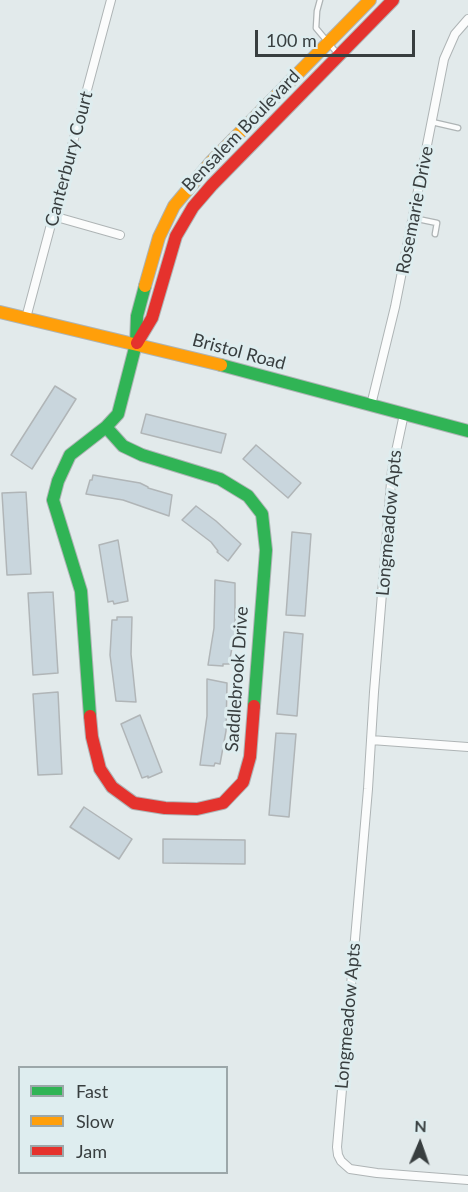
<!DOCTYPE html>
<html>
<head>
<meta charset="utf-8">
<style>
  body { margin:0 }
  #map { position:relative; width:468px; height:1192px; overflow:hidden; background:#e2eaeb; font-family:Lato,sans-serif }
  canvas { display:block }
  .legend { position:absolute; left:18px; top:1066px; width:210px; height:108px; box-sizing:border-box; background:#deedef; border:2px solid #9ca7a9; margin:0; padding:8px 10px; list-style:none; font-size:18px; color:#383e3f }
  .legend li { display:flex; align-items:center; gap:12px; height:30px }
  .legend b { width:30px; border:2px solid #9ca7a9 }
  .north { position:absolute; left:390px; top:1114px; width:60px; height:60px; -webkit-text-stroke:4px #deedef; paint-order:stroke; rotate:2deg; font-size:16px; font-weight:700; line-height:24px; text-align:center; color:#383e3f }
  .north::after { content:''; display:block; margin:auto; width:21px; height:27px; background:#383e3f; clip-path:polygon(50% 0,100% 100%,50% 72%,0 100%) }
  .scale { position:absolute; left:255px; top:30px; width:160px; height:27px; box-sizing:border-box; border:3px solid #383e3f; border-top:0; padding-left:8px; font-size:18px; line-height:21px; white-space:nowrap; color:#383e3f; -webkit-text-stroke:4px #deedef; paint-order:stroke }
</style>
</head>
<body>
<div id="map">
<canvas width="468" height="1192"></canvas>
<ul class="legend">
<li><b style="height:8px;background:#30b455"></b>Fast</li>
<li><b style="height:8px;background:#ff9f0a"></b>Slow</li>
<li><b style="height:8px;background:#e5322d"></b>Jam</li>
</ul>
<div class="north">N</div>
<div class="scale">100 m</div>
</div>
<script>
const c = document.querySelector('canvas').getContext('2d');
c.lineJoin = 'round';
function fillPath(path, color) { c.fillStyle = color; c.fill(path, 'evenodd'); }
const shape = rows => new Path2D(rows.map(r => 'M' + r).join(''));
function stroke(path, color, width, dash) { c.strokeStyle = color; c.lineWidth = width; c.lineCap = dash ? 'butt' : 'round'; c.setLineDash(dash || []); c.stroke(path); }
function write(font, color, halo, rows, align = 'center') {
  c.font = font + ' Lato,sans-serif'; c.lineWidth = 6; c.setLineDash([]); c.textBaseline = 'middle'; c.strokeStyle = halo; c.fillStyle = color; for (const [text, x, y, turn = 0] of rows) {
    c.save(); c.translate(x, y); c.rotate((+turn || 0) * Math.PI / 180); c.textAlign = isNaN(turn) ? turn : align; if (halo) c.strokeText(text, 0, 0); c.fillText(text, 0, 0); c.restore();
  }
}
const building = shape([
  [55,386,76,399,32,469,11,455,55,386],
  [146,414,226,434,221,453,141,433,146,414],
  [256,445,301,483,288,498,243,459,256,445],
  [93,475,140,483,148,487,148,488,172,495,169,516,123,500,86,494,90,480,92,480,93,475],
  [26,492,31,574,7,575,2,493,26,492],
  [196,506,216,521,241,544,228,561,217,552,218,551,211,542,182,520,196,506],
  [292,532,311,534,305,616,286,615,292,532],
  [118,540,128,601,114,604,113,601,108,602,99,545,118,540],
  [215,580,235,583,235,631,229,664,223,664,223,666,208,665,214,628,215,580],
  [53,592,58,673,33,675,28,593,53,592],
  [117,617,132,617,131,654,136,702,116,701,110,655,112,620,117,620,117,617],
  [284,632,303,634,297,716,277,714,284,632],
  [207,679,227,683,226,731,220,764,215,763,214,766,200,765,207,716,207,679],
  [58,692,62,774,38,775,33,694,58,692],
  [140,715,162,772,148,778,148,776,142,778,121,724,140,715],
  [276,733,296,734,289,817,269,815,276,733],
  [84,807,132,839,119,859,70,827,84,807],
  [163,839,245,840,245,864,163,863,163,839]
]);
const lane = shape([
  [320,0,317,11,316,28,337,53],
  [432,122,458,128],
  [413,218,437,223,435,234]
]);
const street = shape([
  [53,216,120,235],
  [26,318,111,0],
  [371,405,395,307,444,59,455,34,468,19],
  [404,414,392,470,374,692,368,789,337,1147,338,1155,341,1161,350,1169,377,1173,468,1180],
  [371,740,468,747]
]);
const fast = shape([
  [221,365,468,431],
  [106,427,123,446,142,455,220,479,248,496,262,514,266,550,254,706],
  [90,716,81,591,53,500,58,481,70,455,106,427,118,414,136,344,137,316,145,286]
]);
const slow = shape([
  [145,286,159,237,174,206,210,163,370,0],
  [0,312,221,365]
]);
const jam = shape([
  [137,343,152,318,176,236,193,207,212,185,393,0],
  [90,716,92,737,100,769,112,787,134,803,165,808,197,809,223,803,243,782,250,757,254,706]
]);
const streetNames = [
  ["Bensalem Boulevard",241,131,-46],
  ["Canterbury Court",69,159,-75],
  ["Rosemarie Drive",415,210,-79],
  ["Bristol Road",239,352,15],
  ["Longmeadow Apts",389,523,-85],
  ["Saddlebrook Drive",237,679,-86],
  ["Longmeadow Apts",348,1016,-85]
];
fillPath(building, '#c9d6dd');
stroke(building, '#b0b5b7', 1.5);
stroke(lane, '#aeb4b5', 7);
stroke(street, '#aeb4b5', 10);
stroke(fast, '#aeb4b5', 14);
stroke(slow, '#aeb4b5', 14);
stroke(jam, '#aeb4b5', 14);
stroke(lane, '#fbfcfc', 4.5);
stroke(street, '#fbfcfc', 8);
stroke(fast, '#30b455', 12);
stroke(slow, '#ff9f0a', 12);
stroke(jam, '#e5322d', 12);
write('18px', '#383e3f', '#deedef', streetNames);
</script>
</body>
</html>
